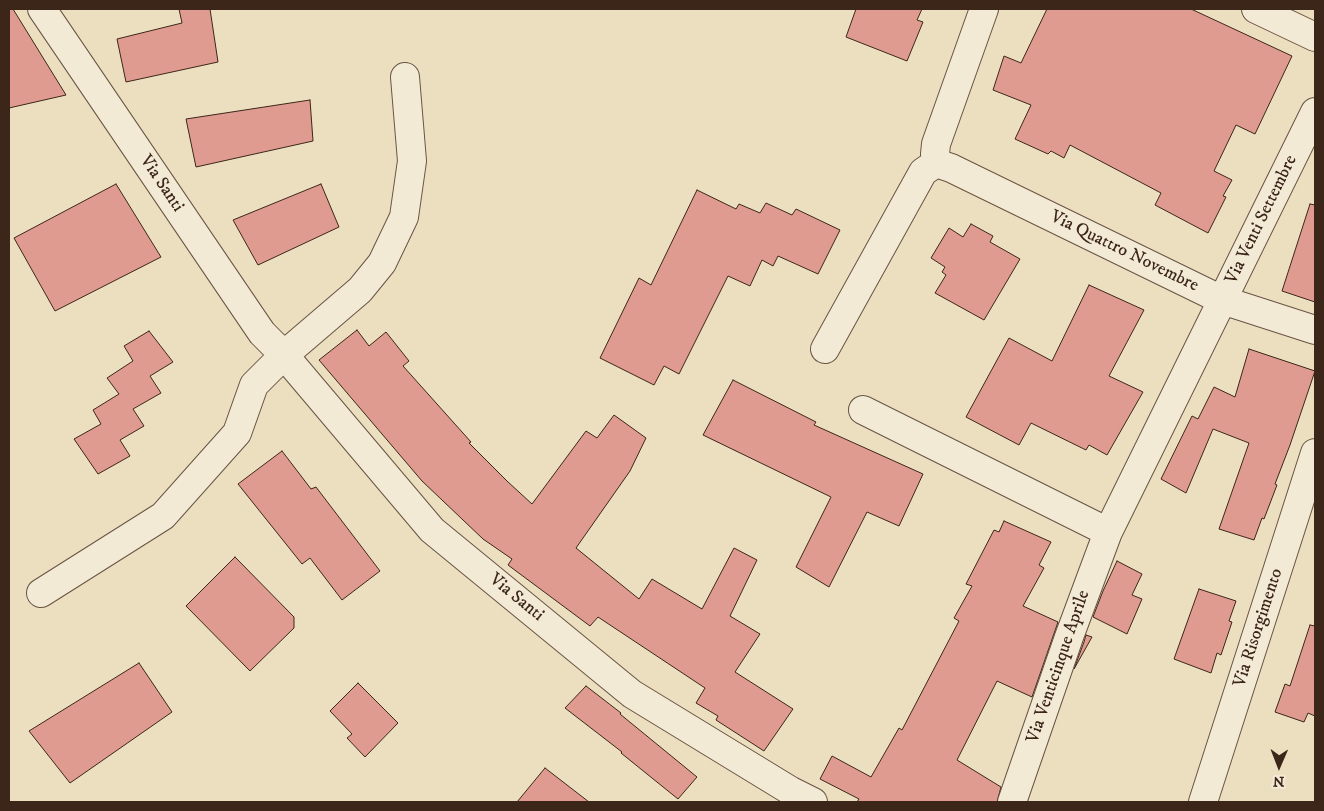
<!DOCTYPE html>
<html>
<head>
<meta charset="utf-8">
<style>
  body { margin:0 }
  #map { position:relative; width:1324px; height:811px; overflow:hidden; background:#ecdfc0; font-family:"IM FELL DW Pica",serif }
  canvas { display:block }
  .frame { position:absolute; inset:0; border:10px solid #3c2619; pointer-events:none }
  .north { position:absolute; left:1254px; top:741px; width:50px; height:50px; -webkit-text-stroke:4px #f3ead6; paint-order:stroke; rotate:181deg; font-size:14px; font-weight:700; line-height:20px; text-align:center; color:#3c2619 }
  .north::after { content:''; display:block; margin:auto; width:18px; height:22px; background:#3c2619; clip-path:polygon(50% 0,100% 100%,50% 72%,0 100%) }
</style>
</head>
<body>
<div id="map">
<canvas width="1324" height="811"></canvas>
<div class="frame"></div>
<div class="north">N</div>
</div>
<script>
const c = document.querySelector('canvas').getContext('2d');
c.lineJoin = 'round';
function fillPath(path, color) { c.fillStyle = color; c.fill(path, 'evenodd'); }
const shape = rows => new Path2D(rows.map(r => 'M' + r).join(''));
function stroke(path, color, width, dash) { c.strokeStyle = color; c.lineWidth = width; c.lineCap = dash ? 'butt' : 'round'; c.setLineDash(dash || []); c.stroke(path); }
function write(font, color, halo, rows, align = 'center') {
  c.font = font + ' "IM FELL DW Pica",serif'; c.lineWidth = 5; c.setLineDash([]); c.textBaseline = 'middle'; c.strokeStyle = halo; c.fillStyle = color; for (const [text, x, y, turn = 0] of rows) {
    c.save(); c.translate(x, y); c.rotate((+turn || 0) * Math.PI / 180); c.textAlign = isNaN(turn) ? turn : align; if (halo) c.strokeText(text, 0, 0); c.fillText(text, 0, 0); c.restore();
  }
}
const building = shape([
  [9,9,13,9,66,95,9,108,9,9],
  [179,9,210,9,218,62,126,82,117,39,182,23,179,9],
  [856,9,922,9,917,20,923,22,907,61,846,37,856,9],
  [1047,9,1191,9,1292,56,1255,134,1236,125,1214,171,1232,180,1223,196,1226,197,1208,233,1155,205,1161,193,1070,145,1064,158,1051,151,1048,154,1015,139,1031,105,993,90,1004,56,1021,63,1047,9],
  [310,100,313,141,196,167,186,119,310,100],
  [116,184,161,257,55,311,14,238,116,184],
  [321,184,339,227,258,265,233,220,321,184],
  [697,190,736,209,739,204,760,213,766,203,792,215,796,209,840,230,818,274,778,256,773,266,762,260,750,286,728,276,679,374,664,366,654,385,600,358,639,278,651,285,697,190],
  [1310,204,1315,205,1315,302,1282,291,1310,204],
  [971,224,993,236,990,242,1020,259,984,320,935,293,946,275,942,272,945,267,931,258,949,228,963,237,971,224],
  [1089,285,1144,310,1109,376,1143,392,1107,455,1089,445,1086,450,1031,423,1019,445,966,417,1009,338,1052,361,1089,285],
  [357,330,369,346,386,332,409,361,403,366,471,442,469,443,507,481,532,504,586,431,597,438,614,415,646,438,630,471,576,548,639,599,652,579,702,609,734,548,757,560,730,616,760,634,735,672,793,709,764,751,716,720,718,716,696,703,705,688,598,617,590,626,508,565,512,559,483,539,422,481,319,360,357,330],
  [149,331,173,362,150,376,161,393,133,409,144,426,120,440,130,456,98,474,74,439,101,424,93,410,119,394,107,378,133,361,124,346,149,331],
  [1249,349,1315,371,1290,445,1275,484,1277,485,1264,519,1262,518,1254,540,1219,529,1249,443,1213,429,1186,493,1161,479,1192,416,1198,419,1214,387,1235,397,1249,349],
  [733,380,816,422,814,425,923,474,899,526,867,512,829,587,796,567,831,497,703,435,733,380],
  [282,451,311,489,316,487,380,571,342,600,310,558,302,564,238,484,282,451],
  [1004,521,1051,542,1039,565,1044,568,1023,606,1058,622,1032,697,997,681,957,760,1001,787,997,802,857,802,859,799,820,779,832,756,871,777,899,728,902,730,959,621,954,618,972,586,966,584,994,530,999,532,1004,521],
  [235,557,294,617,294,628,250,671,186,606,235,557],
  [1117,561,1142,574,1132,595,1142,599,1127,634,1093,617,1103,591,1117,561],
  [1199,589,1236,601,1229,621,1232,622,1221,655,1217,653,1211,673,1174,659,1199,589],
  [1310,625,1315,626,1315,716,1308,713,1304,722,1275,712,1285,684,1290,686,1310,625],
  [1086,635,1092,637,1074,669,1084,642,1086,635],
  [139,663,172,712,70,783,29,731,139,663],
  [358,683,398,723,365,757,347,738,352,734,330,711,358,683],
  [586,686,621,713,620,714,697,777,678,799,621,753,622,752,565,708,586,686],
  [545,768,589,802,517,802,545,768]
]);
const street = shape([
  [42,9,262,333,284,355,432,530,632,694,791,791,813,802],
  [1256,9,1315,37],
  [936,163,951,168,1222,300,1315,330],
  [825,349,923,172,936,163,935,154,936,144,984,9],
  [863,410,1108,532],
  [41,593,163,516,237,433,254,385,284,355,360,290,382,263,404,217,412,161,405,77],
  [1012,802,1069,637,1108,532,1315,112],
  [1203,802,1315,453]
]);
const streetNames = [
  ["Via Santi",161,184,56],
  ["Via Venti Settembre",1262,220,-64],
  ["Via Quattro Novembre",1124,252,26],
  ["Via Santi",516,598,39],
  ["Via Risorgimento",1259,628,-72],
  ["Via Venticinque Aprile",1059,667,-71]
];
fillPath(building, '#df9b8f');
stroke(building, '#3c2619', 1);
stroke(street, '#685443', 30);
stroke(street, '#f3ead6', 28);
write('18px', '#3c2619', '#f3ead6', streetNames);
</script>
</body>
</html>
